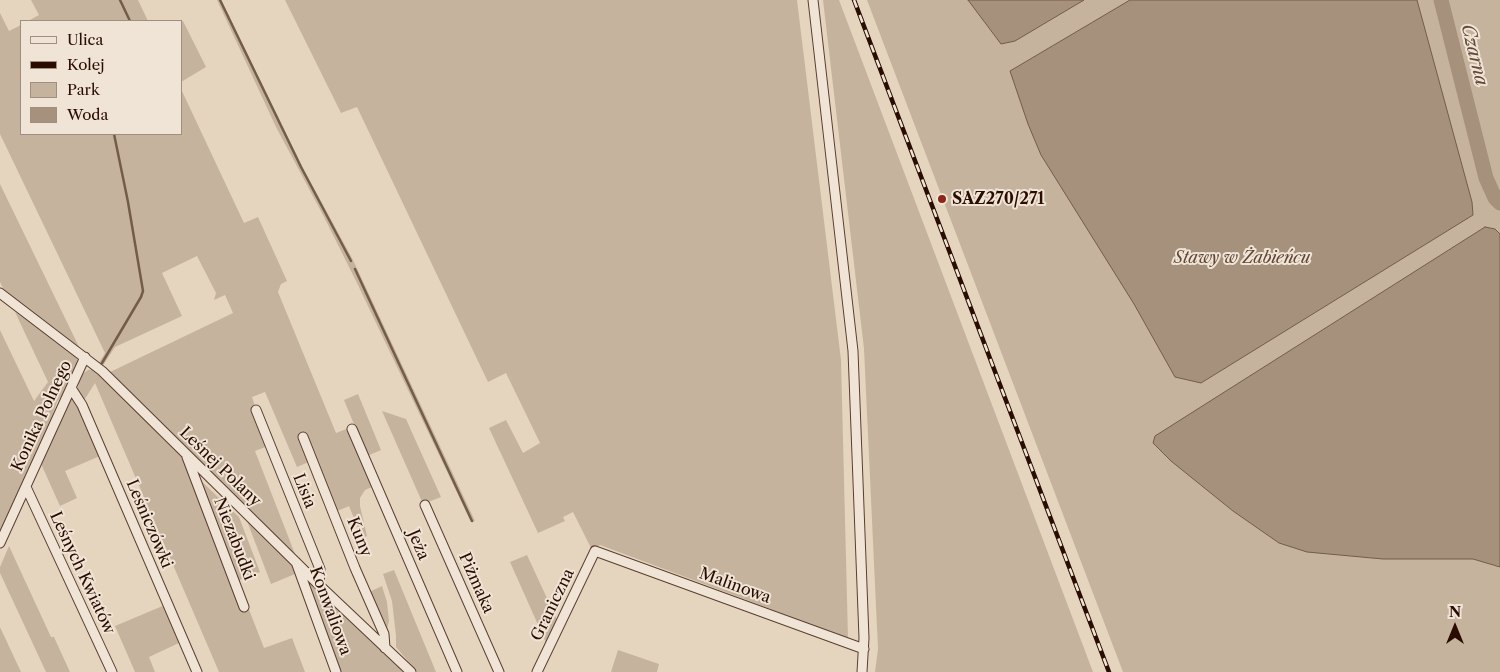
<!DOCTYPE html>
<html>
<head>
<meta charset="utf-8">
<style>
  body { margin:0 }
  #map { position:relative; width:1500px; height:672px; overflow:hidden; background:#e6d5be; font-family:"Libre Caslon Text",serif }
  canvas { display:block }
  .legend { position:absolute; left:20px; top:20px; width:162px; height:115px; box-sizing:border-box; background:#efe4d5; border:1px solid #a08e80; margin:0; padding:6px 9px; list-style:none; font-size:15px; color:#2a0c00 }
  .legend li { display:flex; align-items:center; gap:10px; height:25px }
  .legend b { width:25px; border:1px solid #a08e80 }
  .north { position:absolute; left:1430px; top:602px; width:50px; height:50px; -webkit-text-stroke:4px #efe4d5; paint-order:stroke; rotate:0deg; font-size:14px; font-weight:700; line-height:20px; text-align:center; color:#2a0c00 }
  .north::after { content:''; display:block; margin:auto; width:18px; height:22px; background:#2a0c00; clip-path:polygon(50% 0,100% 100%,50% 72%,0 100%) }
</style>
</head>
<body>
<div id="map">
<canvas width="1500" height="672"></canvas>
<ul class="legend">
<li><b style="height:6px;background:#efe4d5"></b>Ulica</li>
<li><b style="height:6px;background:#2a0c00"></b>Kolej</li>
<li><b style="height:14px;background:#c6b39e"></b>Park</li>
<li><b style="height:14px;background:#a6917d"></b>Woda</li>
</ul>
<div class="north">N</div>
</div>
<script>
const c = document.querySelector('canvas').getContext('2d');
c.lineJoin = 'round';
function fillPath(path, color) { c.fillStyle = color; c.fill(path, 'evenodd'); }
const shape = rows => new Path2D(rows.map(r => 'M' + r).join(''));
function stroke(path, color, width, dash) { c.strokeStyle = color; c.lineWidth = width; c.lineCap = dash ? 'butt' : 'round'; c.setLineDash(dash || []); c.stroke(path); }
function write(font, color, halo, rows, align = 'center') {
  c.font = font + ' "Libre Caslon Text",serif'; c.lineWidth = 4; c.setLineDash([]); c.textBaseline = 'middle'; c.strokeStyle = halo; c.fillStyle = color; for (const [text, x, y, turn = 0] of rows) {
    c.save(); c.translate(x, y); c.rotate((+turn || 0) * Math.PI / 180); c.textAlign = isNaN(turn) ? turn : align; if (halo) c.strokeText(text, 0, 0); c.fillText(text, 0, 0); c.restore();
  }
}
const green = shape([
  [31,0,138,0,148,21,28,21,39,15],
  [217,0,221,0,303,168,353,260,475,521,471,522,357,283,323,215,276,127],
  [285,0,797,0,841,360,848,638,600,545,592,550,573,512,563,517,565,521,538,533,489,428,506,420,523,453,540,443,506,373,488,382,357,107,341,113],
  [823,0,839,0,1093,672,875,672,878,649,864,349],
  [867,0,1500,0,1500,672,1123,672],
  [0,13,9,31,21,25,21,134,181,134,181,89,244,223,258,217,287,281,281,284,278,292,336,433,349,428,374,486,365,490,360,498,360,506,367,536,362,538,349,506,335,512,311,461,297,467,265,392,252,397,268,446,255,451,295,554,108,373,233,313,225,295,214,300,216,293,197,256,162,273,182,316,115,347,102,367,99,363,105,353,0,134],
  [183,21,206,67,181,82,181,22],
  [0,184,80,349,5,292,0,282],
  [15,312,75,352,78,362,66,390,57,402,41,448,0,537,0,330,34,401,48,382],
  [95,369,182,457,241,609,248,607,264,648,292,638,305,672,219,672,95,383,83,402,77,391,81,375,88,370],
  [358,394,381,450,367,456,344,400],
  [71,398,73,398,79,406,100,456,65,471,77,498,60,506,42,466,42,461],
  [382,411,406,419,441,497,423,504],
  [196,476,239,517,260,572,237,581],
  [247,521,289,557,295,574,271,584],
  [9,546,51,637,54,637,70,672,46,672,0,573,0,567],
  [527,555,558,622,547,645,510,562],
  [394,570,436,672,417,672,396,647,396,636,392,601,383,574],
  [303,573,406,672,340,672],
  [382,586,387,602,389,621,386,633,367,593],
  [165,605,181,642,149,657,155,672,135,672,115,626],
  [0,627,21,672,0,672],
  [618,650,659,664,657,672,611,672]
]);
const water = shape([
  [968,0,1084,0,1015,41,1001,44,968,0],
  [1130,0,1417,0,1472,202,1473,215,1201,383,1175,377,1134,304,1041,155,1028,124,1010,71,1130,0],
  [1485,227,1495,229,1500,234,1500,567,1473,559,1383,559,1307,552,1279,543,1233,511,1171,461,1153,443,1155,436,1485,227]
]);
const stream = shape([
  [120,0,130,21],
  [220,0,301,167,351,261],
  [355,269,472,521],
  [102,363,141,297,143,291,128,202,114,134]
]);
const river = shape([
  [1441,0,1486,178,1495,198,1500,203]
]);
const minor = shape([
  [813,0,853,351,864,638,862,672],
  [0,293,102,371,319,585,411,672],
  [71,388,82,405,197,672],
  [256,410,320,569,319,585],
  [352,429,457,672],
  [303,437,355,568,384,634,385,648],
  [187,457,244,607],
  [26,487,112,672],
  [425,505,499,672],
  [0,543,85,357],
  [296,562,336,672],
  [537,672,595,551,864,649]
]);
const rail = shape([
  [854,0,1109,672]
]);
const markers = [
  [942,199,5,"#8f2418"]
];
const poiNames = [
  ["SAZ270/271",952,199]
];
const parkNames = [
  ["Stawy w Żabieńcu",1242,258]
];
const streetNames = [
  ["Konika Polnego",42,416,-65],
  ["Leśnej Polany",220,467,44],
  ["Lisia",304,491,68],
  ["Leśniczówki",149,524,67],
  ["Kuny",359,537,68],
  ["Niezabudki",234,539,69],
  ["Jeża",418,545,67],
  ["Leśnych Kwiatów",82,573,65],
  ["Piżmaka",476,583,66],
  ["Malinowa",735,586,20],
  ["Graniczna",553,605,-64],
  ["Konwaliowa",330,611,70]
];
const waterNames = [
  ["Czarna",1474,55,76]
];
fillPath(green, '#c6b39e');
fillPath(water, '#a6917d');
stroke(water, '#745c4b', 1);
stroke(stream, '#745c4b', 2.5);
stroke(river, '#a6917d', 15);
stroke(minor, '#593e30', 11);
stroke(minor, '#efe4d5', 9);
stroke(rail, '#2a0c00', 4.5);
stroke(rail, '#efe4d5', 2.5, [8]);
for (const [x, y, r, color] of markers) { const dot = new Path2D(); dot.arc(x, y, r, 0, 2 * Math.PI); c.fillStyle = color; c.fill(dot); stroke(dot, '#efe4d5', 2); }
write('bold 16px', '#2a0c00', '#efe4d5', poiNames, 'left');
write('italic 16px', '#614637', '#efe4d5', parkNames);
write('16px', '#2a0c00', '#efe4d5', streetNames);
write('italic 18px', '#624838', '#efe4d5', waterNames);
</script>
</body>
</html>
